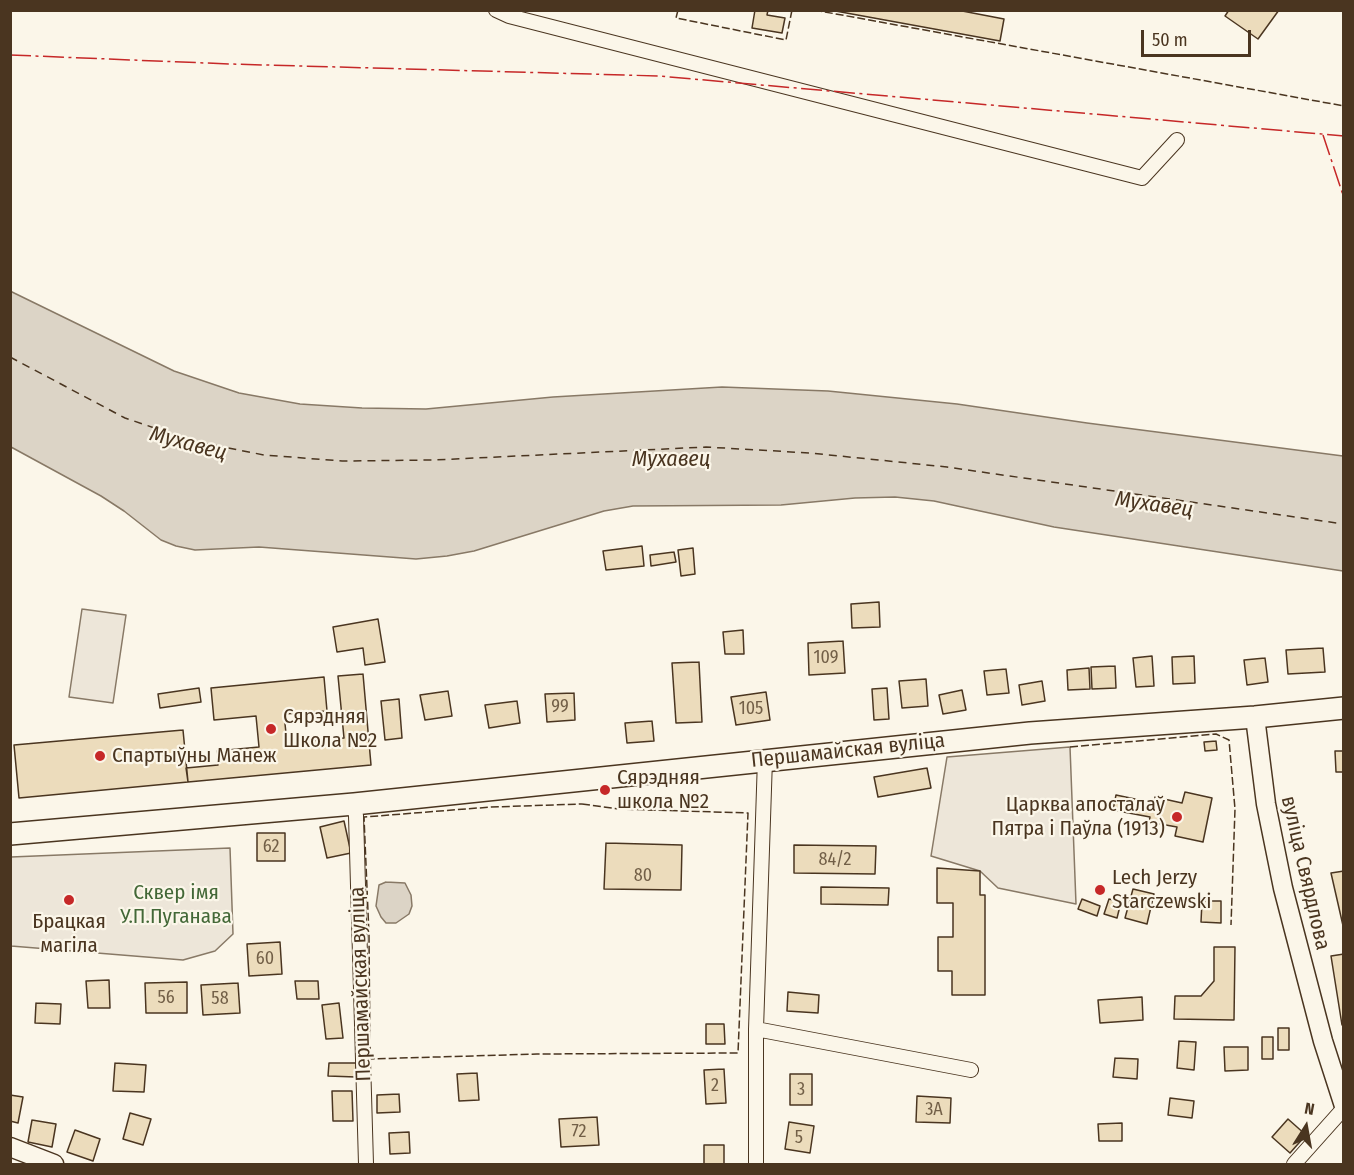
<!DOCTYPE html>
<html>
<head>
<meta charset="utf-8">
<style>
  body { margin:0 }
  #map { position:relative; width:1354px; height:1175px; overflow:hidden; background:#fbf6e9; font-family:"Fira Sans Condensed",sans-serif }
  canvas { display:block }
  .frame { position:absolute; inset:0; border:12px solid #4a3520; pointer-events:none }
  .north { position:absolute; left:1276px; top:1097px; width:60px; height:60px; -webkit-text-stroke:4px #fbf6e9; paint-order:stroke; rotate:11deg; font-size:16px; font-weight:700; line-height:24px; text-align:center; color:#4a3520 }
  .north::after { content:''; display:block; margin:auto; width:21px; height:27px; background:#4a3520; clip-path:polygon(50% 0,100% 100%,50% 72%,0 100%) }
  .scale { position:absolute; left:1141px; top:30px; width:110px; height:27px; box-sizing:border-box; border:3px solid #4a3520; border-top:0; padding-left:8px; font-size:18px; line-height:21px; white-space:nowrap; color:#4a3520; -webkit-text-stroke:4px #fbf6e9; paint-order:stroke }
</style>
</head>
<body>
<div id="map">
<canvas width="1354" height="1175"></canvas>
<div class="frame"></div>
<div class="north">N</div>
<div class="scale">50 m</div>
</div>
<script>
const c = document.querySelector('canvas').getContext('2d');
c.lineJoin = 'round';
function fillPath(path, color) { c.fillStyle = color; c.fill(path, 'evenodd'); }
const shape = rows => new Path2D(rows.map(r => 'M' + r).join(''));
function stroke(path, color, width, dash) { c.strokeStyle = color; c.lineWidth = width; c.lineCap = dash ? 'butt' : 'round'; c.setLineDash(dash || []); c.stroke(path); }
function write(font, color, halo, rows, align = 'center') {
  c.font = font + ' "Fira Sans Condensed",sans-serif'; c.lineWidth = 4.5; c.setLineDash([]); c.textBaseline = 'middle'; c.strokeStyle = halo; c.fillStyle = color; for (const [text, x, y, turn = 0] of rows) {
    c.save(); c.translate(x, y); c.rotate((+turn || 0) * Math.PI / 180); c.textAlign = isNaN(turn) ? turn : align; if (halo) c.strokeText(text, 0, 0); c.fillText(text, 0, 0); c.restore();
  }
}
const green = shape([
  [82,609,126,615,113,703,69,697,82,609],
  [1070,747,1076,904,998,888,980,871,931,856,947,757,1070,747],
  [230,848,233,934,215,951,183,960,11,946,11,857,230,848]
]);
const water = shape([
  [10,291,174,371,239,393,300,404,362,408,426,409,553,397,722,387,828,391,957,404,1087,423,1343,456,1343,571,1054,527,934,501,895,497,855,498,781,505,633,506,604,511,474,551,447,556,416,559,259,547,195,550,176,546,161,540,124,511,101,496,11,447,10,291],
  [386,882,405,883,411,895,412,906,409,914,396,923,386,923,381,917,376,906,379,885,386,882]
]);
const ferry = shape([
  [10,357,125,418,193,441,264,455,342,461,434,460,706,447,810,453,947,467,1344,524]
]);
const building = shape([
  [755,10,768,10,767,15,785,18,782,33,752,28,755,10],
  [830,10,957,10,1004,19,1000,41,830,10],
  [1229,10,1279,10,1258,39,1225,16,1229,10],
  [642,546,644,566,606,570,603,551,642,546],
  [693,548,695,574,681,576,678,550,693,548],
  [674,552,676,562,651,566,650,555,674,552],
  [879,602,880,627,852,628,851,604,879,602],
  [378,619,385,662,365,665,363,648,337,652,333,627,378,619],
  [743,630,744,654,725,654,723,632,743,630],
  [843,641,845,673,809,675,808,643,843,641],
  [1323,648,1325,672,1288,674,1286,650,1323,648],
  [1152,656,1154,686,1136,687,1133,658,1152,656],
  [1194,656,1195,683,1173,684,1172,657,1194,656],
  [1265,658,1268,682,1247,685,1244,660,1265,658],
  [699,662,702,722,676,723,672,663,699,662],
  [1115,666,1116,688,1092,689,1091,667,1115,666],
  [1089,668,1090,689,1068,690,1067,670,1089,668],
  [1006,669,1009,693,987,695,984,671,1006,669],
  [363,674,371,765,188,782,186,768,218,765,217,751,259,747,256,716,214,720,211,688,324,677,327,711,284,714,287,743,344,738,338,676,363,674],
  [926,679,928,706,902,708,899,681,926,679],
  [1042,681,1045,701,1022,705,1019,685,1042,681],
  [199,688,201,702,160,708,158,694,199,688],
  [887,688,889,719,874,720,872,689,887,688],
  [962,690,966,710,943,714,939,695,962,690],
  [448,691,452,716,425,720,420,695,448,691],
  [766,692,770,720,736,725,731,697,766,692],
  [574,693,575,720,547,722,545,694,574,693],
  [399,699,402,738,385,740,381,701,399,699],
  [517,701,520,723,489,728,485,705,517,701],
  [652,721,654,741,627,743,625,723,652,721],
  [183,730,188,782,19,798,14,745,183,730],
  [1216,741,1217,750,1205,751,1204,742,1216,741],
  [1335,751,1344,751,1344,772,1336,772,1335,751],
  [927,768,931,788,878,797,874,777,927,768],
  [1185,792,1212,798,1203,842,1175,836,1177,827,1149,822,1150,817,1113,810,1116,795,1154,803,1155,797,1182,803,1185,792],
  [344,821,351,853,327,858,320,827,344,821],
  [257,833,285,833,285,861,257,861,257,833],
  [606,843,682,845,681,890,604,889,606,843],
  [794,845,876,846,875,874,794,873,794,845],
  [937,868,980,871,980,895,985,895,985,995,952,995,952,971,938,971,938,937,953,937,953,903,937,903,937,868],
  [1344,871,1344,930,1331,873,1344,871],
  [821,887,889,888,888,905,821,904,821,887],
  [1133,889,1154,894,1147,924,1125,918,1133,889],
  [1082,899,1100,906,1097,916,1078,909,1082,899],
  [1109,899,1121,902,1117,918,1104,914,1109,899],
  [1202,901,1221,901,1221,923,1201,922,1202,901],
  [280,942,282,974,249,976,247,944,280,942],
  [1214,947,1235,947,1234,1020,1174,1019,1175,996,1201,996,1214,981,1214,947],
  [1344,954,1344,1025,1342,1025,1331,956,1344,954],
  [109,980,110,1008,88,1008,86,981,109,980],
  [295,981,318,981,319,999,297,999,295,981],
  [187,982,187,1013,146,1013,145,983,187,982],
  [238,983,240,1013,203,1015,201,985,238,983],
  [788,992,819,995,818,1013,787,1011,788,992],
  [1142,997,1143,1020,1100,1023,1098,1000,1142,997],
  [36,1003,61,1004,60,1024,35,1023,36,1003],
  [339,1003,343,1038,326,1039,322,1005,339,1003],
  [706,1024,724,1024,725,1044,706,1044,706,1024],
  [1278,1028,1289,1028,1289,1050,1278,1050,1278,1028],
  [1262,1037,1273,1037,1273,1059,1262,1059,1262,1037],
  [1179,1041,1196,1042,1194,1070,1177,1068,1179,1041],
  [1224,1047,1248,1047,1248,1070,1225,1071,1224,1047],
  [1115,1058,1138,1059,1137,1079,1113,1077,1115,1058],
  [115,1063,146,1065,144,1092,113,1091,115,1063],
  [329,1063,356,1063,356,1077,328,1076,329,1063],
  [724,1069,726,1103,706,1104,704,1070,724,1069],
  [477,1073,479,1100,459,1101,457,1074,477,1073],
  [790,1074,812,1074,812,1105,790,1105,790,1074],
  [332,1091,352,1091,353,1121,333,1121,332,1091],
  [399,1094,400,1112,377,1113,377,1095,399,1094],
  [10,1095,23,1097,18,1123,10,1121,10,1095],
  [917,1096,951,1098,950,1123,916,1122,917,1096],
  [1170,1098,1194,1101,1192,1118,1168,1115,1170,1098],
  [130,1113,151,1119,143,1145,123,1139,130,1113],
  [597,1117,599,1145,561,1147,559,1119,597,1117],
  [1288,1119,1306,1135,1290,1153,1272,1137,1288,1119],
  [32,1120,56,1124,52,1147,28,1142,32,1120],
  [789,1122,814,1126,810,1153,785,1149,789,1122],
  [1122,1123,1122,1141,1099,1141,1098,1124,1122,1123],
  [75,1130,100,1139,93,1161,67,1152,75,1130],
  [409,1132,410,1153,390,1154,389,1133,409,1132],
  [704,1145,724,1145,724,1164,704,1164,704,1145]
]);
const street = shape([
  [496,10,509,16,1142,178,1177,140],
  [354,804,356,816,366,1164],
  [756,1029,971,1070],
  [756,1164,756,1029,765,759],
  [1294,1164,1344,1108]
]);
const secondary = shape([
  [1255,717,1266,804,1283,888,1323,1041,1344,1106],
  [10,1147,54,1164]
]);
const primary = shape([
  [10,834,354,804,1030,733,1255,717,1344,708]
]);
const fence = shape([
  [678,10,676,18,786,40,792,10],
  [814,10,1344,106],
  [1070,747,1216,734,1229,740,1235,809,1231,925],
  [582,804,619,809,748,813,738,1053,537,1054,370,1059,369,935,364,817,491,807,582,804]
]);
const power = shape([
  [10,55,230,64,659,76,1344,136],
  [1323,135,1344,198]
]);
const markers = [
  [271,729,6,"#c62828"],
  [100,756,6,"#c62828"],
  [605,790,6,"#c62828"],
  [1177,817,6,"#c62828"],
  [1100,890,6,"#c62828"],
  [69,900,6,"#c62828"]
];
const numberNames = [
  ["109",826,658],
  ["99",560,707],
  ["105",751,709],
  ["62",271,847],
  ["84/2",835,860],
  ["80",643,876],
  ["60",265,959],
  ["56",166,998],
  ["58",220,999],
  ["2",715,1086],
  ["3",801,1090],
  ["3А",934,1110],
  ["72",579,1132],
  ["5",799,1138]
];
const poiNames = [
  ["Сярэдняя",283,717],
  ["Школа №2",283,741],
  ["Спартыўны Манеж",112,756],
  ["Сярэдняя",617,778],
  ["школа №2",617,802],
  ["Царква апосталаў",1165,805,"right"],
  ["Пятра і Паўла (1913)",1165,829,"right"],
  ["Lech Jerzy",1112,878],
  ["Starczewski",1112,902],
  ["Брацкая",69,922,"center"],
  ["магіла",69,946,"center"]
];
const streetNames = [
  ["Першамайская вуліца",848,751,-6],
  ["вуліца Свярдлова",1305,873,77],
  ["Першамайская вуліца",361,984,-92]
];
const parkNames = [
  ["Сквер імя",176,893],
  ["У.П.Пуганава",176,917]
];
const waterNames = [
  ["Мухавец",188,444,15],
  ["Мухавец",671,460],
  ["Мухавец",1154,505,8]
];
fillPath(green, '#ede6d9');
stroke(green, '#887966', 1.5);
fillPath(water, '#dcd4c6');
stroke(water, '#887966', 1.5);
stroke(ferry, '#4a3520', 1.5, [8, 6]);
fillPath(building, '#ecdcbc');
stroke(building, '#4a3520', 1.5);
stroke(street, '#4a3520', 16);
stroke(secondary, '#4a3520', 21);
stroke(primary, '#4a3520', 24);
stroke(street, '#fbf6e9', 14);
stroke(secondary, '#fbf6e9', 18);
stroke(primary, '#fbf6e9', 21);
stroke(fence, '#4a3520', 1.5, [8, 3]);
stroke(power, '#c62828', 1.5, [21, 4.5, 3, 4.5]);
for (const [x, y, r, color] of markers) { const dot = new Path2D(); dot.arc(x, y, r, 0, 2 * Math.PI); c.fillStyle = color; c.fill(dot); stroke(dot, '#fbf6e9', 2); }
write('18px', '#725f47', null, numberNames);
write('21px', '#4a3520', '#fbf6e9', poiNames, 'left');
write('21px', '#4a3520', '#fbf6e9', streetNames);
write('21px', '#436837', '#fbf6e9', parkNames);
write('italic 22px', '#4a3520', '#fbf6e9', waterNames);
</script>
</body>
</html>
